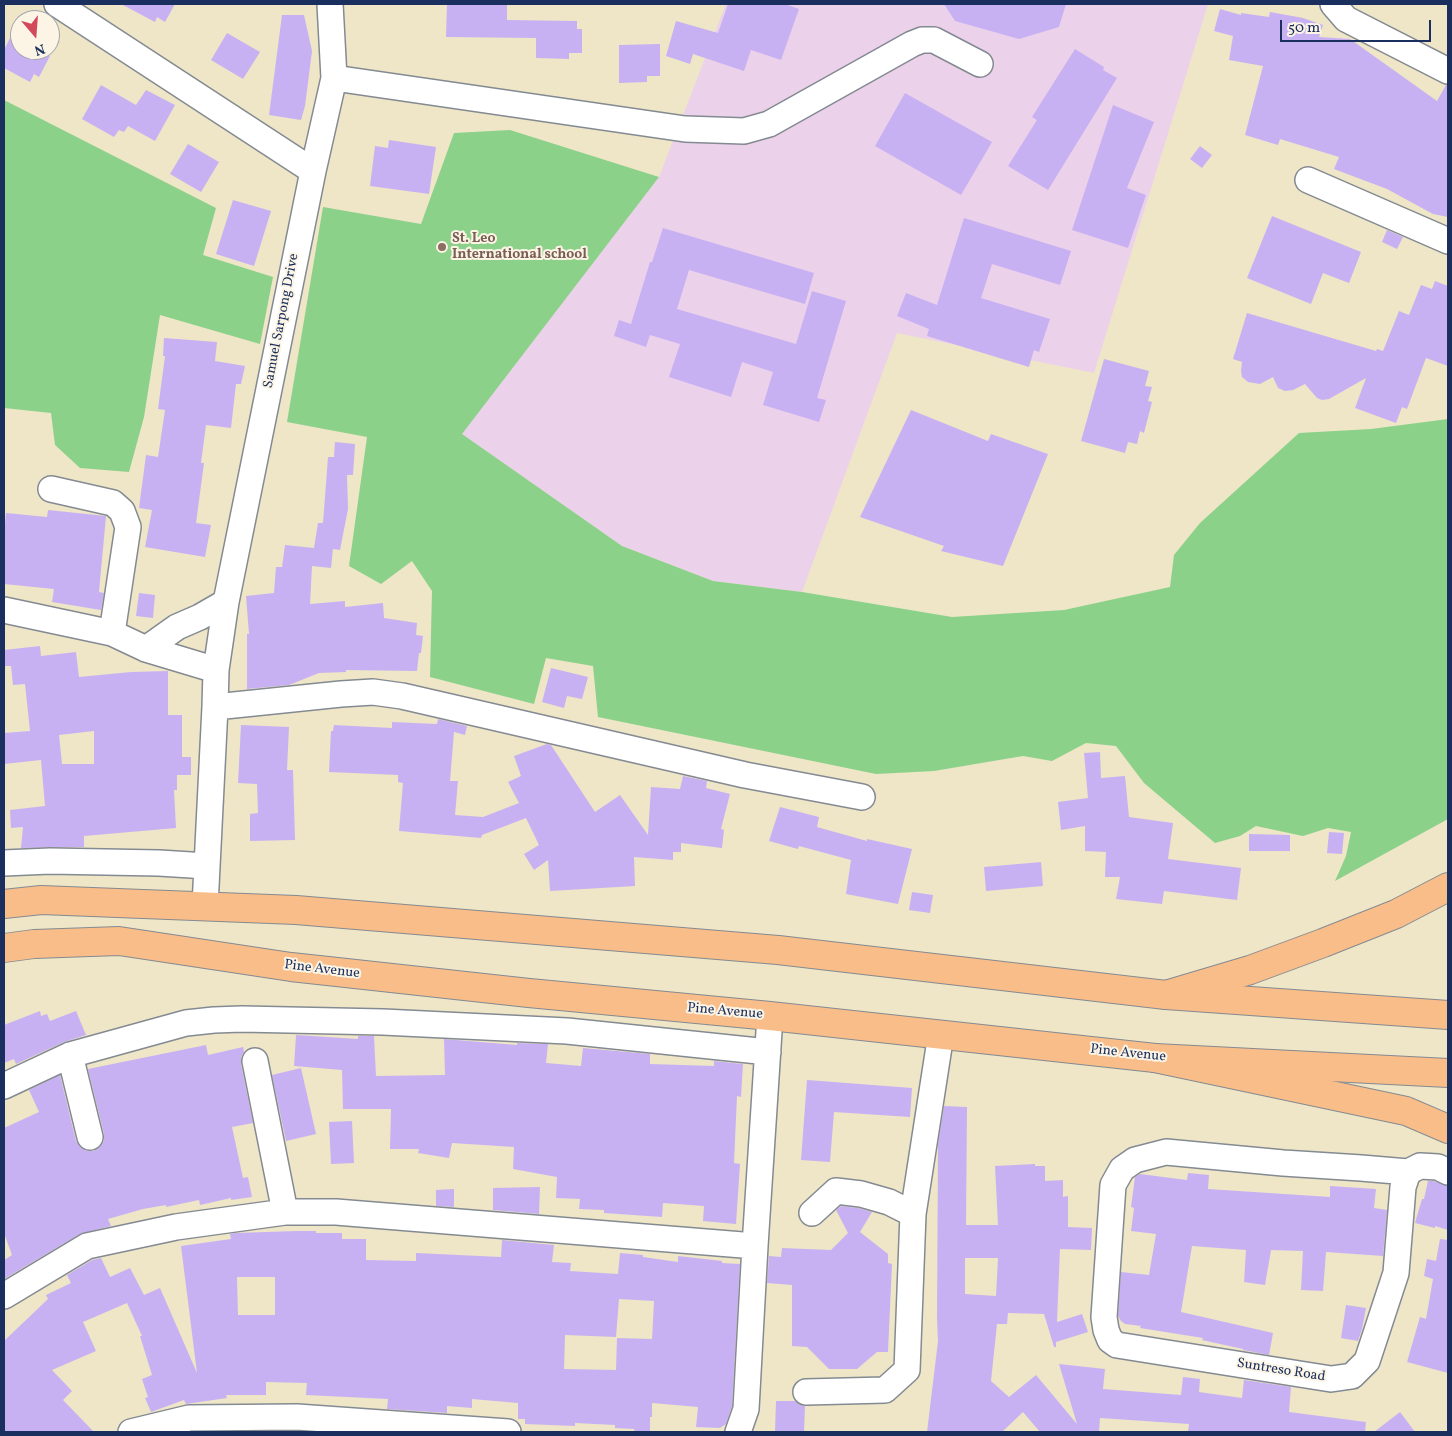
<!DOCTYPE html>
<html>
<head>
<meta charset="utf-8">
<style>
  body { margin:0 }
  #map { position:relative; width:1452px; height:1436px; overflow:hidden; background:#eee6c7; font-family:Vollkorn,serif }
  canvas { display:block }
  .frame { position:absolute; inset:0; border:5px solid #1b2f5e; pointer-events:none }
  .north { position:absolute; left:10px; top:10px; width:50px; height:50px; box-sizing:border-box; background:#fcf5e5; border:1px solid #a2a6af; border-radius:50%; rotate:162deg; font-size:14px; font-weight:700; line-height:20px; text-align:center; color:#1b2f5e }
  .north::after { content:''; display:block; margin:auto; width:18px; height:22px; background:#d1495b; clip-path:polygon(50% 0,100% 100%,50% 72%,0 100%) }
  .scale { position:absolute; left:1280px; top:20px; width:151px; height:22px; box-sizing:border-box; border:2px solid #1b2f5e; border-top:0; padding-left:6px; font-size:15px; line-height:18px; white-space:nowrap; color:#1b2f5e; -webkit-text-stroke:4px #fcf5e5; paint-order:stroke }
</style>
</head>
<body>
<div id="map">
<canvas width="1452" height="1436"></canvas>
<div class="frame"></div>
<div class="north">N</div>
<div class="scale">50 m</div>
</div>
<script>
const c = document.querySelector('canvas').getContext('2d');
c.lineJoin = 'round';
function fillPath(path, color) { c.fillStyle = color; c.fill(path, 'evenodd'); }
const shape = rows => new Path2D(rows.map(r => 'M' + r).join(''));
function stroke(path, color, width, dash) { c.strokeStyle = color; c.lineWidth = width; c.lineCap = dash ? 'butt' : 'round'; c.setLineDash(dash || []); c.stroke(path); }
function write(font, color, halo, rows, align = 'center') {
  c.font = font + ' Vollkorn,serif'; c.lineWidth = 4; c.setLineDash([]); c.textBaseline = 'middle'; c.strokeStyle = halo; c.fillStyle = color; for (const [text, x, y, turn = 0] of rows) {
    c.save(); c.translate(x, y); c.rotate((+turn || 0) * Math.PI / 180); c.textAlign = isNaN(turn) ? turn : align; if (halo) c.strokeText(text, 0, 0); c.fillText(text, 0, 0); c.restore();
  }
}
const built = shape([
  [726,4,1208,4,1094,373,897,333,802,592,713,581,622,546,461,434,659,177]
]);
const green = shape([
  [4,100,216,208,203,255,273,277,260,344,160,315,144,417,129,472,80,468,55,445,51,413,4,408],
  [510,130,659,177,462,434,622,546,713,581,802,592,952,617,1064,610,1170,587,1174,555,1200,523,1299,433,1371,429,1448,419,1448,819,1335,881,1346,856,1351,832,1328,828,1303,836,1256,826,1240,836,1215,843,1144,783,1116,746,1086,743,1052,761,1023,756,934,771,876,774,598,717,593,666,546,658,534,704,430,677,432,591,412,561,381,584,349,566,367,437,287,422,323,207,421,224,454,133]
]);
const building = shape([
  [121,4,175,4,165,22,157,17,155,22],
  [447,4,507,4,507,20,577,21,577,29,582,29,582,53,569,53,569,59,536,58,536,38,446,37],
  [728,4,785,4,799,9,781,60,751,50,744,71,693,54,690,64,666,56,676,21,718,33],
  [944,4,1066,4,1059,27,1019,39,955,21],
  [1220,9,1241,15,1241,13,1269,17,1270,12,1303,18,1323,25,1319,37,1350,39,1437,101,1446,85,1448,85,1448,217,1433,214,1387,189,1334,169,1339,157,1280,139,1278,145,1245,135,1263,66,1229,60,1233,36,1214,31],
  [282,15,304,15,312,51,305,106,301,120,269,115],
  [20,18,20,50,39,50,50,56,39,77,34,74,30,82,4,68,4,50],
  [227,33,260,52,243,79,211,60],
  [660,44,660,76,647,76,647,82,619,83,619,45],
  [1075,49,1104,67,1103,70,1117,78,1048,190,1008,166,1037,120,1032,117],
  [101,85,136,105,146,90,175,105,155,141,128,126,124,132,119,130,114,137,82,119],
  [905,93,992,142,961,195,875,146],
  [1113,105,1154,122,1127,188,1146,195,1128,248,1072,230],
  [389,140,436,147,429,194,370,186,375,146,388,148],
  [188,144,219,162,201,192,170,174],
  [1200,146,1212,155,1202,168,1190,159],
  [233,200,271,211,254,266,216,254],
  [1272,216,1361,252,1349,283,1323,273,1311,304,1247,278],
  [964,218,1071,251,1060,285,992,264,981,298,1050,319,1039,352,1034,350,1029,367,927,336,929,329,897,316,906,293,937,305],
  [663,228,814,273,805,304,689,270,677,309,796,344,812,291,846,301,817,398,826,400,819,422,763,405,773,372,742,362,731,397,669,377,680,344,650,335,646,347,614,336,619,320,631,324,650,262,652,262],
  [1387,230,1403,237,1397,249,1382,242],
  [1435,281,1448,286,1448,366,1426,358,1407,409,1402,407,1396,423,1355,408,1366,378,1329,399,1322,400,1317,398,1305,384,1293,390,1285,391,1278,388,1273,377,1260,384,1248,382,1242,377,1241,371,1242,362,1233,359,1247,313,1376,351,1377,349,1383,351,1399,311,1409,315,1421,285,1432,289],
  [164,338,217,342,215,361,245,366,241,384,236,384,231,428,206,425,201,463,204,463,196,523,211,525,205,557,145,547,152,510,139,508,146,455,158,457,165,410,158,409,165,356,163,356],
  [1104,359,1149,371,1145,386,1152,387,1148,401,1152,402,1144,433,1140,431,1137,444,1128,442,1125,453,1081,441],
  [911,410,988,441,991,434,1048,454,1003,566,941,551,944,546,860,517],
  [335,442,355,444,353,475,347,475,348,509,340,550,333,549,331,568,312,566,310,604,345,601,345,607,383,603,384,618,417,623,416,635,423,636,421,653,419,653,417,671,346,670,346,672,319,673,289,685,247,689,247,634,249,634,246,596,274,593,276,567,282,567,285,545,314,548,318,523,323,523,328,457,334,457],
  [48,510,106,516,99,592,104,593,101,610,52,602,54,589,4,584,4,533,6,513,47,517],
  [139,593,155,595,153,618,136,616],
  [40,646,41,656,76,652,79,677,131,672,168,671,168,715,182,715,182,757,191,757,191,775,177,775,177,790,174,790,176,828,84,836,84,847,21,848,23,827,11,828,10,810,45,806,41,760,4,764,4,733,30,731,25,684,13,685,11,666,4,666,4,650],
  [94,731,94,764,62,764,59,735],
  [551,668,588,677,582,699,567,696,564,708,542,702],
  [438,719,467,726,465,735,454,732,450,781,458,781,455,815,483,817,519,803,508,782,521,776,514,756,547,744,551,745,595,812,620,795,648,835,651,787,680,789,683,776,707,781,706,788,730,794,721,829,724,830,722,848,681,843,681,852,673,852,673,860,634,857,635,886,550,891,548,860,534,870,524,854,539,845,526,818,482,835,481,838,399,831,403,783,398,782,398,775,329,772,331,731,333,731,334,725,392,728,392,722,437,724],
  [241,725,289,727,287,770,293,770,295,840,250,841,250,814,258,813,257,784,238,783],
  [1100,752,1101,778,1125,776,1129,817,1173,823,1168,859,1241,868,1237,900,1164,891,1162,904,1116,899,1120,877,1105,877,1106,852,1085,851,1085,826,1061,830,1058,802,1088,798,1084,753],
  [780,807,819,817,817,827,867,841,867,839,912,849,898,904,846,894,851,860,799,846,798,849,769,841],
  [1329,832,1344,833,1342,854,1327,853],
  [1249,834,1290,835,1290,851,1249,851],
  [1041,862,1043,886,986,891,984,867],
  [912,892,933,895,930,913,909,910],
  [40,1011,41,1016,47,1014,50,1021,76,1011,86,1035,64,1042,16,1064,14,1059,4,1063,4,1025],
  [296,1035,358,1039,358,1036,374,1036,376,1076,445,1075,444,1039,517,1045,517,1043,548,1044,546,1063,581,1066,583,1048,650,1054,650,1064,714,1066,714,1061,743,1064,741,1097,737,1096,734,1163,740,1164,736,1224,703,1221,704,1206,663,1203,662,1217,604,1213,604,1210,579,1209,580,1199,556,1198,557,1177,513,1169,514,1147,452,1143,449,1158,418,1153,419,1149,390,1149,391,1109,343,1109,342,1070,294,1066],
  [206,1045,208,1055,243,1047,244,1052,241,1057,241,1064,253,1123,232,1127,243,1178,248,1177,252,1197,231,1200,231,1198,200,1205,199,1200,166,1207,166,1205,143,1209,108,1219,111,1226,80,1234,4,1279,4,1260,12,1255,4,1233,4,1128,39,1112,29,1090,60,1075,76,1141,80,1147,86,1151,94,1151,100,1147,104,1141,104,1134,88,1069],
  [301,1068,316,1134,286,1141,272,1075],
  [807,1080,912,1088,910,1117,834,1112,830,1162,801,1160],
  [944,1106,967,1107,966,1225,998,1225,995,1166,1035,1164,1035,1166,1045,1166,1045,1181,1063,1180,1063,1197,1068,1196,1068,1227,1092,1228,1091,1250,1060,1249,1057,1322,1082,1314,1088,1332,1056,1342,1056,1347,1054,1347,1044,1314,1008,1313,1007,1324,997,1324,991,1381,1009,1397,1036,1375,1077,1424,1059,1364,1105,1369,1103,1389,1181,1395,1183,1377,1200,1379,1199,1392,1242,1398,1244,1380,1291,1387,1289,1412,1366,1422,1365,1432,1188,1432,1189,1424,1100,1418,1099,1432,1040,1432,1023,1412,1002,1432,927,1432,938,1341,937,1319,938,1144],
  [965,1258,998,1258,996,1296,965,1294],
  [352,1121,354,1163,331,1164,329,1122],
  [1188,1173,1209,1175,1208,1189,1330,1197,1330,1186,1376,1189,1374,1208,1387,1210,1383,1256,1326,1252,1323,1291,1301,1290,1303,1251,1271,1250,1265,1285,1244,1282,1246,1250,1192,1246,1181,1312,1273,1333,1269,1355,1243,1350,1243,1349,1202,1340,1203,1338,1140,1328,1141,1326,1125,1324,1121,1321,1118,1316,1121,1272,1149,1275,1156,1234,1131,1231,1134,1208,1131,1207,1135,1177,1140,1174,1187,1180],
  [1428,1181,1434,1181,1448,1186,1448,1230,1435,1226,1435,1228,1415,1223,1422,1199,1424,1199],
  [540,1187,539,1214,493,1210,493,1188],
  [454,1189,454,1207,436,1206,436,1190],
  [841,1206,858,1208,872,1212,860,1232,888,1254,888,1263,892,1264,888,1352,877,1352,857,1369,829,1369,807,1347,792,1346,792,1285,767,1283,769,1256,781,1257,782,1248,831,1250,848,1233,836,1210],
  [297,1231,316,1231,316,1233,342,1233,342,1239,366,1239,366,1260,416,1261,416,1253,501,1257,502,1240,554,1245,552,1262,571,1263,570,1271,618,1274,620,1253,643,1255,643,1257,678,1262,678,1256,722,1261,722,1263,740,1264,732,1406,726,1424,720,1428,696,1427,698,1407,652,1403,652,1417,650,1417,650,1432,635,1432,634,1429,615,1428,615,1425,575,1423,575,1426,525,1424,525,1419,518,1419,518,1403,472,1399,472,1408,447,1406,447,1413,387,1409,388,1399,306,1395,307,1383,266,1382,266,1395,226,1395,227,1398,186,1404,184,1400,151,1412,145,1398,148,1397,142,1379,152,1375,140,1336,142,1336,127,1303,83,1322,96,1351,52,1370,72,1391,63,1400,94,1432,4,1432,4,1341,48,1299,46,1295,71,1283,67,1275,92,1260,101,1258,110,1277,130,1268,144,1295,160,1288,197,1373,181,1246,231,1239,230,1234,235,1233],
  [237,1277,275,1277,275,1315,238,1315],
  [619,1299,654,1301,652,1339,617,1338,616,1370,564,1369,565,1335,616,1337],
  [1440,1239,1448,1240,1448,1373,1407,1362,1420,1317,1426,1319,1433,1279,1424,1276,1427,1259,1436,1261],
  [1346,1305,1366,1308,1362,1329,1358,1341,1341,1338],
  [776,1401,796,1401,800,1405,805,1406,804,1432,775,1432],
  [1400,1412,1415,1432,1374,1432]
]);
const minor = shape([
  [57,4,313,171],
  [1333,4,1346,19,1448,71],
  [334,78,685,129,744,131,769,124,912,44,922,40,934,40,980,64],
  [1308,180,1448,241],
  [51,489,113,503,122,511,128,527,112,633],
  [4,610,112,633,146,649,216,670],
  [146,649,177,627,200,617,226,602],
  [215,707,341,694,373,692,402,696,745,775,862,797],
  [4,863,50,861,159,863,207,866],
  [205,906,215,707,216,670,226,602,313,171,334,78,330,4],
  [70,1055,90,1137],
  [255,1061,285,1212],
  [4,1086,70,1055,186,1023,214,1020,242,1019,383,1022,567,1031,768,1052],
  [1408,1172,1361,1168,1283,1163,1166,1152,1135,1160,1122,1169,1113,1185,1104,1317,1106,1330,1110,1340,1117,1345,1331,1379,1352,1376,1367,1361,1396,1273,1403,1187,1408,1172,1420,1166,1438,1167,1448,1172],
  [812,1213,836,1191,861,1194,889,1202,913,1214],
  [4,1296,87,1246,176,1227,285,1212,336,1212,755,1246],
  [806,1392,885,1390,907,1370,913,1214,941,1034],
  [131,1432,189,1418,297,1417,508,1432],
  [738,1432,746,1409,755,1246,770,1016]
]);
const major = shape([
  [4,904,41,900,296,910,778,950,1166,995,1448,1015],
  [4,948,34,944,119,941,291,967,529,993,770,1016,1155,1058,1448,1073]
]);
const highway = shape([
  [1166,995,1250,970,1323,943,1396,914,1448,887],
  [1155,1058,1406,1111,1448,1129]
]);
const markers = [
  [442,247,5,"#8d6e63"]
];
const educationNames = [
  ["St. Leo",452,239],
  ["International school",452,255]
];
const streetNames = [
  ["Samuel Sarpong Drive",282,321,-79],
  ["Pine Avenue",322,970,7],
  ["Pine Avenue",725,1012,5],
  ["Pine Avenue",1128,1054,6],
  ["Suntreso Road",1281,1371,9]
];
fillPath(built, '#ecd1ea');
fillPath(green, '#8cd18a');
fillPath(building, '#c8b1f3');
stroke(minor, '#848a92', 28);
stroke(major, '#848a92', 30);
stroke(highway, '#848a92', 30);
stroke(minor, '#fff', 25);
stroke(major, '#f8bd88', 28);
stroke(highway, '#f8bd88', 28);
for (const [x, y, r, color] of markers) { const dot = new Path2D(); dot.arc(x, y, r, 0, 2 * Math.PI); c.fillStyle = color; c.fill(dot); stroke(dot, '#fcf5e5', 2); }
write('bold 14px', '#785e54', '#fcf5e5', educationNames, 'left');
write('14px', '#1b2f5e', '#fcf5e5', streetNames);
</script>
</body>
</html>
